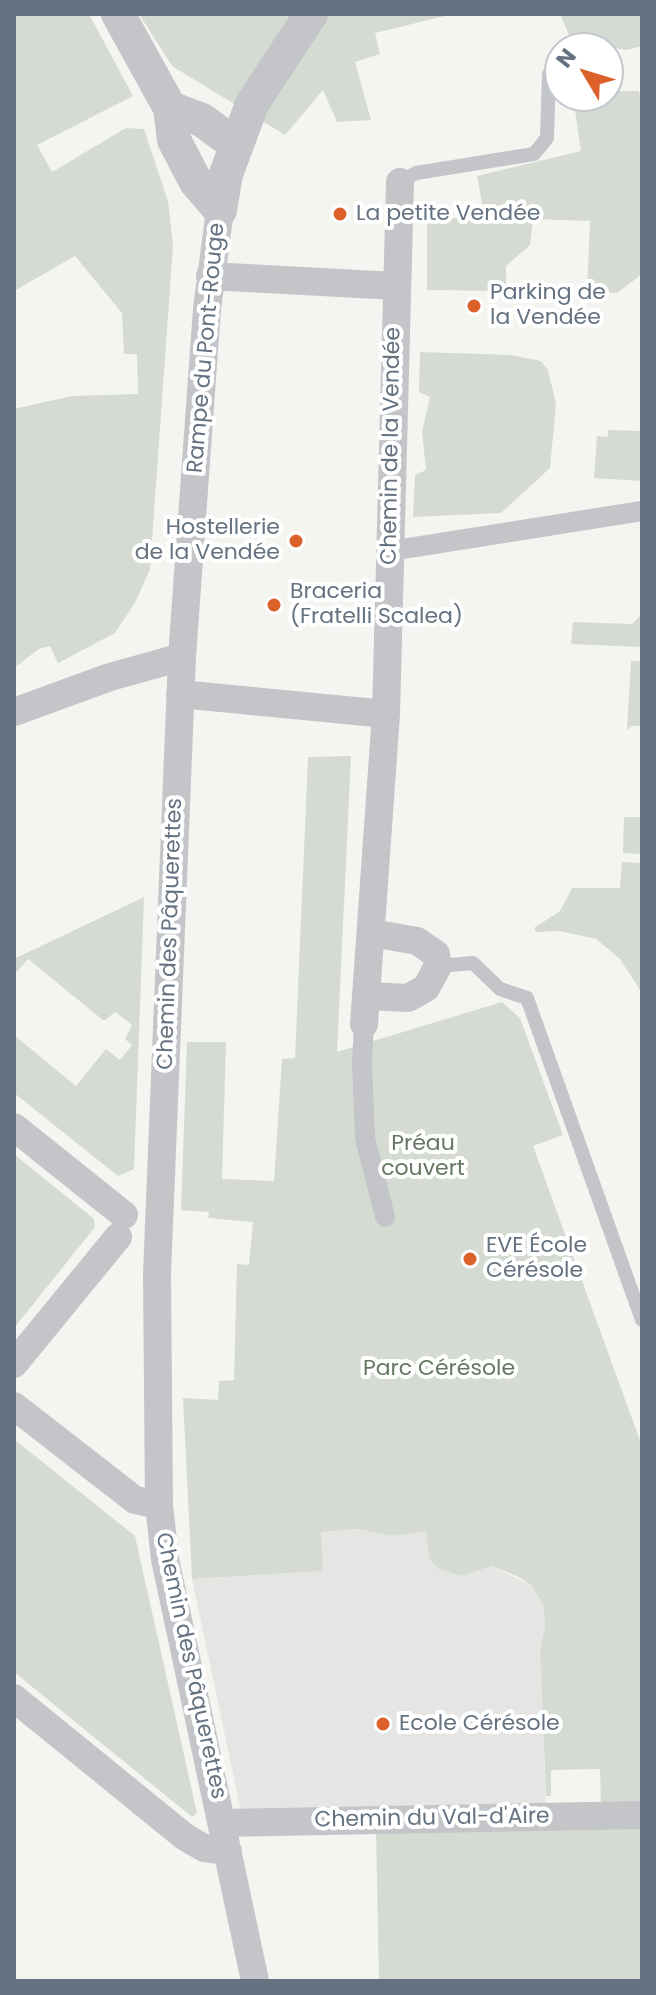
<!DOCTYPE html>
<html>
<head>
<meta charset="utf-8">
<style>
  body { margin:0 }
  #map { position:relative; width:656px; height:1995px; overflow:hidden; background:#f4f5f1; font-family:Poppins,sans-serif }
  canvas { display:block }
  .frame { position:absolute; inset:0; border:16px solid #657281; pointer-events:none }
  .north { position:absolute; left:544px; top:32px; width:80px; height:80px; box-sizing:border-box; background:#fff; border:2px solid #c1c7cd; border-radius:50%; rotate:308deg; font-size:22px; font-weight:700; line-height:32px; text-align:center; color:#657281 }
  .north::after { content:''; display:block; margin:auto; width:28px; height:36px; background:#dc602a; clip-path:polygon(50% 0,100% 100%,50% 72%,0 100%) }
</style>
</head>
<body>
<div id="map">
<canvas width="656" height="1995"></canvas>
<div class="frame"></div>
<div class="north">N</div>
</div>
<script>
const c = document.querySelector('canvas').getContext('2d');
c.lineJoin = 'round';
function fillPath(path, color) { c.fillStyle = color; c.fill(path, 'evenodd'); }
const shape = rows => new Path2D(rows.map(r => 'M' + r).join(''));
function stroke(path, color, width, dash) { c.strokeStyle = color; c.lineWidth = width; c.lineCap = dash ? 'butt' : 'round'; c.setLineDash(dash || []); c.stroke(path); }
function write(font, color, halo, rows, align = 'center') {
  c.font = font + ' Poppins,sans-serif'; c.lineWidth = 8; c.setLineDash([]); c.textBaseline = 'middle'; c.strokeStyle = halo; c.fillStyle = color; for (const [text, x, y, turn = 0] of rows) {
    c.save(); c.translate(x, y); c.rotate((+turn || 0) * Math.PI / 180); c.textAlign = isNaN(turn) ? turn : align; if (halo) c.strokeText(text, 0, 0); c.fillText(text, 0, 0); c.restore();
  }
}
const built = shape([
  [358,1529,393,1536,426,1531,429,1558,462,1576,490,1566,531,1585,543,1604,545,1626,540,1652,546,1808,242,1816,192,1579,322,1571,321,1532]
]);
const green = shape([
  [14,14,89,14,133,96,37,145,52,172,126,128,144,129,168,201,173,245,150,569,136,601,115,633,58,663,50,646,39,649,14,668,14,409,72,396,138,394,137,354,124,354,122,313,75,256,14,291],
  [139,14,453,14,375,33,380,54,355,62,371,120,337,122,323,90,285,135,172,66],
  [560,14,642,14,642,46,627,50,572,42],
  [608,91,639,91,642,110,642,274,617,293,587,291,590,221,533,219,530,245,506,266,506,291,427,290,427,223,484,213,477,176,581,151,573,96,608,96],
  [420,352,511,355,541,361,548,370,556,404,550,468,501,513,413,517,415,475,426,470,422,432,430,397,419,392],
  [608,430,642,431,642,481,594,478,597,436,608,437],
  [642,614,642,647,571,644,573,622,632,624],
  [631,661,642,661,642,726,632,726,627,730],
  [351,756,337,1052,502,1002,520,1018,563,1135,533,1146,642,1446,642,1805,601,1806,600,1769,551,1770,551,1796,546,1796,540,1652,545,1626,543,1604,531,1585,517,1576,491,1566,462,1576,439,1569,429,1558,426,1531,393,1536,358,1529,321,1532,323,1571,192,1579,183,1398,218,1400,219,1381,234,1380,237,1264,249,1265,253,1222,208,1218,209,1212,181,1210,187,1042,226,1042,222,1179,274,1181,282,1059,295,1058,308,757],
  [624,817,642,817,642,854,623,853],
  [622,862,642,863,642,993,620,959,596,939,560,931,536,932,534,928,560,911,572,888,620,888],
  [144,897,134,1169,118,1176,14,1093,14,1035,76,1086,106,1049,120,1060,132,1045,125,1039,132,1025,115,1012,104,1021,28,959,14,975,14,959],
  [14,1154,94,1219,95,1227,14,1328],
  [14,1439,135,1536,197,1813,192,1817,14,1672],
  [642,1823,642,1981,379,1981,376,1828]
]);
const service = shape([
  [400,182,416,173,534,154,547,138,549,74],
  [438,966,473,963,500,989,527,998,642,1320]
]);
const pedestrian = shape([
  [390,551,642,511],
  [364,1024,362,1064,365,1138,385,1217]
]);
const minor = shape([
  [220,210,207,309,182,657,157,1274,159,1505,165,1559,255,1981],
  [210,276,396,286],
  [180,694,386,714],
  [14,712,110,677,182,657],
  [369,996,408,998,426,988,438,966,436,954,417,941,372,933],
  [364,1024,386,714,400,182],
  [14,1127,124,1215],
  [14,1364,118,1237],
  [14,1406,135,1500,159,1505],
  [14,1698,185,1837,204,1848,228,1851],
  [223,1823,642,1815]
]);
const tertiary = shape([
  [118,14,170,108,174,140,196,182,220,210],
  [170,108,202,120,236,145],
  [220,210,226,174,252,104,311,14]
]);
const markers = [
  [340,214,8,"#dc602a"],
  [474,306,8,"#dc602a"],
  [296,541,8,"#dc602a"],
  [274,605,8,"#dc602a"],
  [470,1259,8,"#dc602a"],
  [383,1724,8,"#dc602a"]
];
const poiNames = [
  ["La petite Vendée",356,214],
  ["Parking de",490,293],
  ["la Vendée",490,318],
  ["Hostellerie",280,528,"right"],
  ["de la Vendée",280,553,"right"],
  ["Braceria",290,592],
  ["(Fratelli Scalea)",290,617],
  ["EVE École",486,1246],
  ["Cérésole",486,1271],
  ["Ecole Cérésole",399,1724]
];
const streetNames = [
  ["Rampe du Pont-Rouge",207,348,-85],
  ["Chemin de la Vendée",392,446,-89],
  ["Chemin des Pâquerettes",171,934,-88],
  ["Chemin des Pâquerettes",190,1666,78],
  ["Chemin du Val-d'Aire",432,1819,-1]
];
const parkNames = [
  ["Préau",423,1144],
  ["couvert",423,1169],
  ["Parc Cérésole",439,1369]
];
fillPath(built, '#e5e6e4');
fillPath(green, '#d5dbd2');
stroke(service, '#c3c5c9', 14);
stroke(pedestrian, '#c3c5c9', 20);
stroke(minor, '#c3c5c9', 28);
stroke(tertiary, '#c3c5c9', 34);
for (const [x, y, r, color] of markers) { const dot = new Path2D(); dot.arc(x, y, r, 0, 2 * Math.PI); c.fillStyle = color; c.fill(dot); stroke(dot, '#fff', 3); }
write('22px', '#657281', '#fff', poiNames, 'left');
write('22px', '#657281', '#fff', streetNames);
write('22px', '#667863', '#fff', parkNames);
</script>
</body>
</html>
